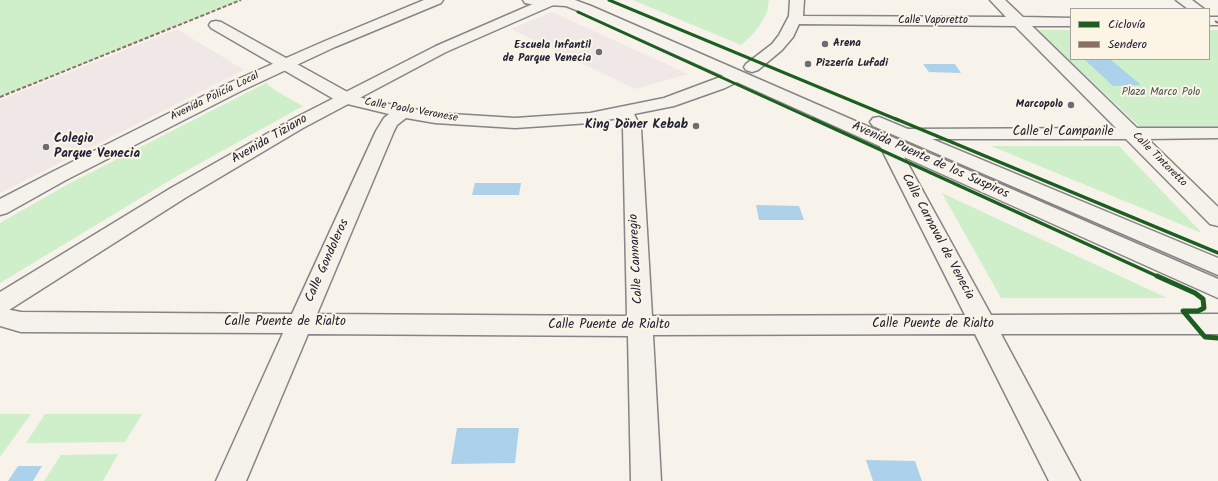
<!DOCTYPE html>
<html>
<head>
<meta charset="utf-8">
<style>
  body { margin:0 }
  #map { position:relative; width:1218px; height:481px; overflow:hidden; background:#f7f3ea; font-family:Kalam,sans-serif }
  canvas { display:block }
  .legend { position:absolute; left:1070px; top:8px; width:140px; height:52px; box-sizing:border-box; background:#fcf5e5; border:1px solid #a5a1a1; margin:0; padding:5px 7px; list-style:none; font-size:12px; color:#22223b }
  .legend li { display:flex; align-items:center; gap:8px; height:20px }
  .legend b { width:20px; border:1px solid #a5a1a1 }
</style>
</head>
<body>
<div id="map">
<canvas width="1218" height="481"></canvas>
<ul class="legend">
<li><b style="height:5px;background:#1b5e20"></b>Ciclovía</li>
<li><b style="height:5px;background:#8d6e63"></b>Sendero</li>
</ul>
</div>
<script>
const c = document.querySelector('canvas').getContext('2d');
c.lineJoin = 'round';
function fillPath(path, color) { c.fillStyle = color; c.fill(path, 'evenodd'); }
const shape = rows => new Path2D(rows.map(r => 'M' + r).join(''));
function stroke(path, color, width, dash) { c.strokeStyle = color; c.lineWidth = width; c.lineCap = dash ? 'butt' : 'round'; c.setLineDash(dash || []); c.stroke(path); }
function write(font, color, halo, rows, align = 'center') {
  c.font = font + ' Kalam,sans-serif'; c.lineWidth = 4; c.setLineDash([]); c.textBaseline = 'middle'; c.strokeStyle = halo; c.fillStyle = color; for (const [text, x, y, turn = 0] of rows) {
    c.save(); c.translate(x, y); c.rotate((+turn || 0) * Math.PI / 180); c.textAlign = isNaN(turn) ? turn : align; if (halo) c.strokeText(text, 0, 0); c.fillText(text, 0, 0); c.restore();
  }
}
const built = shape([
  [552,12,688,74,635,89,511,29],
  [177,29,244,70,0,193,0,100]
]);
const green = shape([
  [0,0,241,0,0,97],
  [633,0,769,0,767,12,762,22,753,34,741,45],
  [1037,30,1071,30,1071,59,1209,59,1209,30,1218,30,1218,127,1140,127],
  [266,83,276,91,303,106,177,176,0,283,0,223,72,182],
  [991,146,1119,146,1202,233],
  [942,193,1167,298,1001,298],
  [0,414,31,414,0,457],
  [45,414,142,414,125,442,26,443],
  [118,454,103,481,44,481,61,455]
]);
const water = shape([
  [1084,59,1110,59,1141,85,1113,86],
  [923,64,955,64,961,73,929,72],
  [475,183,521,183,519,195,472,195],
  [756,205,799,206,804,220,759,220],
  [457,428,519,428,515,463,451,464],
  [866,460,915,461,922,481,873,481],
  [18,466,42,466,33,481,8,481]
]);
const minor = shape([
  [790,0,804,0,803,16,1006,17,990,0,1005,0,1023,17,1071,18,1071,26,1032,26,1137,128,1218,128,1218,138,1148,139,1218,207,1218,226,1210,224,1126,139,907,139,901,138,898,134,901,130,907,129,1116,128,1015,26,799,24,793,37,782,50,758,70,752,72,746,70,744,67,746,64,772,44,779,35,789,16,790,0],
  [1176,0,1192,0,1204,9,1188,9,1176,0],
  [1209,17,1218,17,1218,25,1209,25,1209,17],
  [216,21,221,22,351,94,368,100,435,113,515,118,590,113,664,98,731,73,737,71,743,73,745,76,743,79,725,88,674,106,634,114,641,128,652,316,965,315,878,142,880,138,887,136,894,138,896,142,991,315,1218,314,1218,334,1001,334,1080,481,1049,481,975,334,653,335,661,481,631,481,628,336,308,334,246,481,216,481,283,333,21,332,0,326,0,308,21,312,292,314,376,131,384,118,389,114,339,102,211,28,209,25,211,22,216,21],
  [406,118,435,123,515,128,590,123,618,118,623,128,627,316,317,314,394,131,397,125,406,118]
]);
const tertiary = shape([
  [523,0,575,0,591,6,1218,279,1218,298,581,12,566,6,530,4,525,3,523,0],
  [879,117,1218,258,1218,275,873,126,870,122,873,118,879,117]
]);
const primary = shape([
  [424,0,443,0,441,3,335,47,241,91,66,180,7,213,0,215,0,199,52,172,229,83,325,41,424,0],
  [542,0,560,0,558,3,446,52,303,128,185,198,9,310,0,313,0,292,171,188,291,120,436,46,542,0]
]);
const quiet = shape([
  [1215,21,1218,23],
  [0,97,241,0]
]);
const cyclewayFar2 = shape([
  [609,0,898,120],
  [578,12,815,120]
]);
const cyclewayFar1 = shape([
  [813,119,1159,277],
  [896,119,1218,253]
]);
const cycleway = shape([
  [1157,276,1195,293,1203,299,1204,308,1198,311,1183,311,1205,337,1218,338]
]);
const markers = [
  [825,44,4,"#6d6b78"],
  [599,52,4,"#6d6b78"],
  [808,64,4,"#6d6b78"],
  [1071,105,4,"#6d6b78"],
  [696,126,4,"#6d6b78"],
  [46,147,4,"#6d6b78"]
];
const farStreetnames = [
  ["Calle Vaporetto",933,21],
  ["Avenida Policía Local",215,97,-26],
  ["Calle Paolo Veronese",411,111,10],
  ["Calle Tintoretto",1159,160,45]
];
const farPoinames = [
  ["Arena",833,44],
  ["Escuela Infantil",591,46,"right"],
  ["de Parque Venecia",591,59,"right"],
  ["Pizzería Lufadi",816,64],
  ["Marcopolo",1063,105,"right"]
];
const farParknames = [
  ["Plaza Marco Polo",1161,93]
];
const poiNames = [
  ["King Döner Kebab",688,126],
  ["Colegio",54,140,"left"],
  ["Parque Venecia",54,155,"left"]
];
const streetNames = [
  ["Calle el Campanile",1063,133],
  ["Avenida Tiziano",270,140,-30],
  ["Avenida Puente de los Suspiros",930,161,24],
  ["Calle Carnaval de Venecia",937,237,62],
  ["Calle Cannaregio",637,259,-93],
  ["Calle Gondoleros",328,261,-66],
  ["Calle Puente de Rialto",285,323],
  ["Calle Puente de Rialto",933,325],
  ["Calle Puente de Rialto",609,326]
];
fillPath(built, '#efe8e7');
fillPath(green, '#cfeeca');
fillPath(water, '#acd1ea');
stroke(minor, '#868485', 3);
stroke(tertiary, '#868485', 3);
stroke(primary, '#868485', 3);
fillPath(minor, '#f5f2ec');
fillPath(tertiary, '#f5f2ec');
fillPath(primary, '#f5f2ec');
stroke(quiet, '#8d6e63', 2, [4, 2]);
stroke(cyclewayFar2, '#1b5e20', 3);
stroke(cyclewayFar1, '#1b5e20', 3.5);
stroke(cycleway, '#1b5e20', 5);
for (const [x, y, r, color] of markers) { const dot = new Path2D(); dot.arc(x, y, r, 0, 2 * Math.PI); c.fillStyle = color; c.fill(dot); stroke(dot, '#fcf5e5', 1.5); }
write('11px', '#22223b', '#fcf5e5', farStreetnames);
write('bold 11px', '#22223b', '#fcf5e5', farPoinames, 'left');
write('11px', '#455458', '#fcf5e5', farParknames);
write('bold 13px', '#22223b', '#fcf5e5', poiNames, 'right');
write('13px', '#22223b', '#fcf5e5', streetNames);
</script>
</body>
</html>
